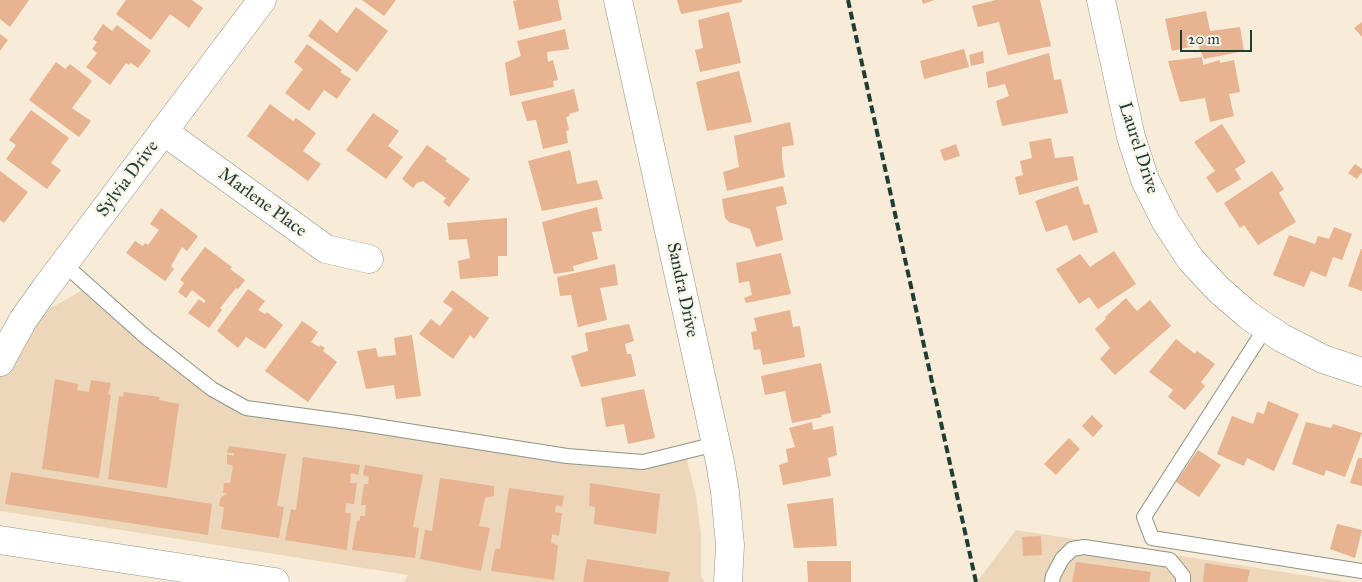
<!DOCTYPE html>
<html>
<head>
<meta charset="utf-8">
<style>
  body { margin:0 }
  #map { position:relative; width:1362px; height:582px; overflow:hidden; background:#f8ebd8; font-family:"IM FELL Great Primer",serif }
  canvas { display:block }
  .scale { position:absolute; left:1180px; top:30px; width:72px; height:22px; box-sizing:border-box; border:2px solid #1f3d34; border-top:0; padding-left:6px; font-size:15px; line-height:18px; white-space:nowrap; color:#1f3d34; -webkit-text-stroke:4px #fbf7ec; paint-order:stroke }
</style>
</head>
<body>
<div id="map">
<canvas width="1362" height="582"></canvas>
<div class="scale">20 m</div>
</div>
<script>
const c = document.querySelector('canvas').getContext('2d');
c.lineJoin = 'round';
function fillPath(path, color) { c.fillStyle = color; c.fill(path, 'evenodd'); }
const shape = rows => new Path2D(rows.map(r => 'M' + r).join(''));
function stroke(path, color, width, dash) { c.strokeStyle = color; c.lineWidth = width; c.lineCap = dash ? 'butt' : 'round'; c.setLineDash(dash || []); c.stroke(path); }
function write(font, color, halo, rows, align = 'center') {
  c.font = font + ' "IM FELL Great Primer",serif'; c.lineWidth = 5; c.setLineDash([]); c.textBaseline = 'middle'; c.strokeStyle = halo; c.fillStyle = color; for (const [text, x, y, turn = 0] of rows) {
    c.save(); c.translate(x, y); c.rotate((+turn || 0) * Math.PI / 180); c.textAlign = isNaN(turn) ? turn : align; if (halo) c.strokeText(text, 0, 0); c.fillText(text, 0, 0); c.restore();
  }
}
const built = shape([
  [88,287,243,403,631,462,685,452,696,496,701,536,701,576,705,582,404,582,408,575,0,511,0,337],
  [1016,530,1347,582,977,582]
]);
const building = shape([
  [0,0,29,0,10,27,0,19],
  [126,0,192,0,203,8,189,28,170,14,151,40,116,14],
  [362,0,396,0,384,16],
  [518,0,558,0,562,20,519,30,513,1],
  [677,0,742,0,742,2,681,14],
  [922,0,934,0,923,4],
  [996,0,1040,0,1051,46,1008,55,999,22,978,27,972,6],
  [356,7,388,31,357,72,308,36,320,19,337,33],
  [1206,11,1210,31,1240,27,1244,51,1204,59,1198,45,1172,51,1165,19],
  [729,12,741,63,700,72,695,50,703,48,698,20],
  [1362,22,1362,37,1354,28],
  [103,24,112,31,117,25,151,51,138,68,131,63,129,65,126,63,110,85,86,67,97,53,92,49,97,42,93,39],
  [565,29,569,49,547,52,548,62,553,60,558,80,553,81,554,87,510,96,505,63,521,56,517,41],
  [0,34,8,40,0,51],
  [307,44,342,70,340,72,351,79,337,99,324,90,309,111,285,93,303,69,294,62],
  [964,49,969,67,924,79,920,61],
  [983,51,984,63,971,66,969,55],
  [1049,53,1054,80,1061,79,1068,113,1002,126,996,101,1009,96,1005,84,988,88,986,72],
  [1202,57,1203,65,1220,60,1220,63,1234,60,1240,92,1229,94,1234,116,1210,122,1205,98,1180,102,1168,61],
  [56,62,65,69,70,64,92,81,72,108,91,121,79,137,29,100],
  [739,71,752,122,707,131,696,82],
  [574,89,579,111,569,114,570,116,566,117,569,130,566,131,568,143,543,149,536,120,527,121,521,102],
  [270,104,293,121,296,118,316,133,303,151,321,164,308,181,247,136],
  [31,110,69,138,51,163,61,170,47,189,6,159,16,145,9,140],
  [373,113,399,131,388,146,403,157,386,179,346,150],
  [790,122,794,145,782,147,782,159,785,177,727,191,723,172,739,167,734,136],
  [1222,124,1246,162,1235,169,1241,179,1217,193,1206,177,1215,171,1194,142],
  [1051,138,1055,158,1073,156,1078,180,1019,195,1015,177,1023,175,1020,161,1032,158,1029,142],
  [956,144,960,156,944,161,940,150],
  [427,145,447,159,445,161,470,179,449,207,443,202,446,198,423,181,417,183,413,188,402,179],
  [570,150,577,184,597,180,603,199,542,211,528,161],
  [1355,164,1362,169,1362,172,1357,179,1348,173],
  [0,171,28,192,4,223,0,220],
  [1272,171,1284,189,1279,193,1296,222,1258,245,1244,225,1240,228,1224,203],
  [783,186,787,204,776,207,783,240,756,247,750,229,729,222,725,218,722,199],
  [1078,186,1084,205,1089,204,1098,232,1073,241,1067,225,1046,232,1035,201],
  [597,207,602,231,592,232,598,259,573,266,574,271,554,274,542,222],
  [161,208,198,236,187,251,182,247,171,266,174,269,165,281,126,253,135,241,143,246,145,243,148,245,159,230,150,224],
  [507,218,507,256,498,256,498,276,460,279,458,261,470,258,467,239,449,240,447,223],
  [1334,227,1352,234,1342,260,1333,257,1326,277,1311,271,1304,287,1273,275,1289,235,1315,244,1318,236,1329,239],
  [205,247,232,267,230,269,245,280,238,289,236,288,220,308,222,310,209,328,188,313,199,299,204,303,206,301,192,290,186,298,178,292,184,283,180,280],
  [1361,249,1362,249,1362,291,1348,286],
  [1114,251,1136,284,1098,309,1089,297,1079,304,1056,269,1080,254,1090,267],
  [781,253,791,294,746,303,744,298,752,295,749,281,739,283,736,263],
  [615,264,618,285,600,288,607,320,578,327,571,295,560,296,557,277],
  [248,289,265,301,258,310,265,314,267,312,283,325,265,349,246,337,238,348,217,331],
  [452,290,489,318,474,339,470,335,453,359,419,334,431,319,440,326,453,309,443,302],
  [1126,298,1137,311,1150,300,1171,326,1115,375,1100,359,1110,348,1095,329,1106,319,1105,317],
  [790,310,793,327,800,326,805,357,763,365,760,349,754,350,751,332,757,331,754,318],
  [302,321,318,332,311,342,319,347,320,345,325,348,323,351,337,362,308,402,265,371],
  [629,324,634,341,625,344,627,354,631,354,636,376,581,387,571,356,588,351,585,333],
  [412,335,421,396,396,399,394,385,366,389,357,351,376,348,378,357,396,355,394,338],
  [1176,339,1195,354,1197,351,1215,364,1201,382,1205,386,1185,410,1168,397,1173,390,1149,372],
  [821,363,831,413,821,415,822,417,792,423,785,391,765,395,761,376],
  [55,379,78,384,77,390,89,392,91,380,111,383,108,394,111,395,99,478,42,469],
  [644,389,655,438,628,444,624,424,606,427,601,398],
  [124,392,160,397,159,400,179,404,167,488,108,479,119,396,123,397],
  [1268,401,1299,414,1274,471,1247,458,1244,466,1217,454,1232,416,1253,424,1257,412,1264,414],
  [1092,415,1103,426,1093,437,1082,426],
  [812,422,813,430,833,426,837,455,828,458,831,476,783,485,779,465,788,462,786,449,795,447,789,428],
  [1306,422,1331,428,1333,424,1362,433,1345,477,1326,470,1324,476,1292,464],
  [1069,438,1080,449,1056,475,1044,464],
  [229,446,286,454,277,506,284,507,279,538,221,529,224,507,219,506,221,497,228,493,223,493,224,483,230,483,233,466,227,464,227,454,234,456,234,453,227,453],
  [1198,450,1221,465,1199,497,1176,482],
  [303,457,360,465,358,475,351,473,350,483,357,483,354,504,346,503,345,513,351,513,347,550,285,540,291,509,296,510],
  [1358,458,1362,458,1362,486,1350,483],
  [365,465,423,475,413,527,419,528,415,558,352,550,357,521,360,520,360,516,365,516,366,505,361,505,364,484,368,484,369,477,363,475],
  [11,472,212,504,208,535,5,504],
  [440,478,494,486,494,496,485,498,479,526,490,528,481,571,420,559,425,530,432,531],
  [590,483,660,494,656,534,594,524,595,507,589,506],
  [509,488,564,496,562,507,556,505,555,512,562,513,559,536,552,534,551,543,558,545,554,580,491,571,495,549,500,549],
  [833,498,837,546,794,548,787,504],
  [1337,524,1362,530,1355,558,1330,549],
  [1041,536,1042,555,1023,556,1022,537],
  [587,559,670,572,668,582,583,582],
  [807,561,851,561,851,582,808,582],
  [1076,562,1151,572,1149,582,1072,582],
  [1205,563,1250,570,1247,582,1203,582]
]);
const service = shape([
  [64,264,147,338,212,389,246,408,357,423,567,456,643,462,716,444],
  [1266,327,1144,517,1152,538,1362,571],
  [1052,582,1053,576,1062,559,1072,549,1084,547,1170,560,1183,576,1183,582]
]);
const minor = shape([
  [618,0,720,462,725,492,730,545,728,582],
  [1101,0,1131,137,1145,180,1166,222,1191,260,1218,289,1249,316,1282,338,1323,359,1362,372],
  [163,131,326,249,369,259],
  [0,362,23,320,45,289,262,0]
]);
const secondary = shape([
  [0,540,275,582]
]);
const rail = shape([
  [848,0,976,582]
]);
const streetNames = [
  ["Laurel Drive",1138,148,72],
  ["Sylvia Drive",128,179,-53],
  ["Marlene Place",262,203,36],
  ["Sandra Drive",682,290,78]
];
fillPath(built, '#edd7bb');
fillPath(building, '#e7b391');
stroke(service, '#8c9486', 16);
stroke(minor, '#8c9486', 29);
stroke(secondary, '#8c9486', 29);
stroke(service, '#fff', 14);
stroke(minor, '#fff', 28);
stroke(secondary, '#fff', 28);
stroke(rail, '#1f3d34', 4, [8, 4]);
write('18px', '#1f3d34', '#fbf7ec', streetNames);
</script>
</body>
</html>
